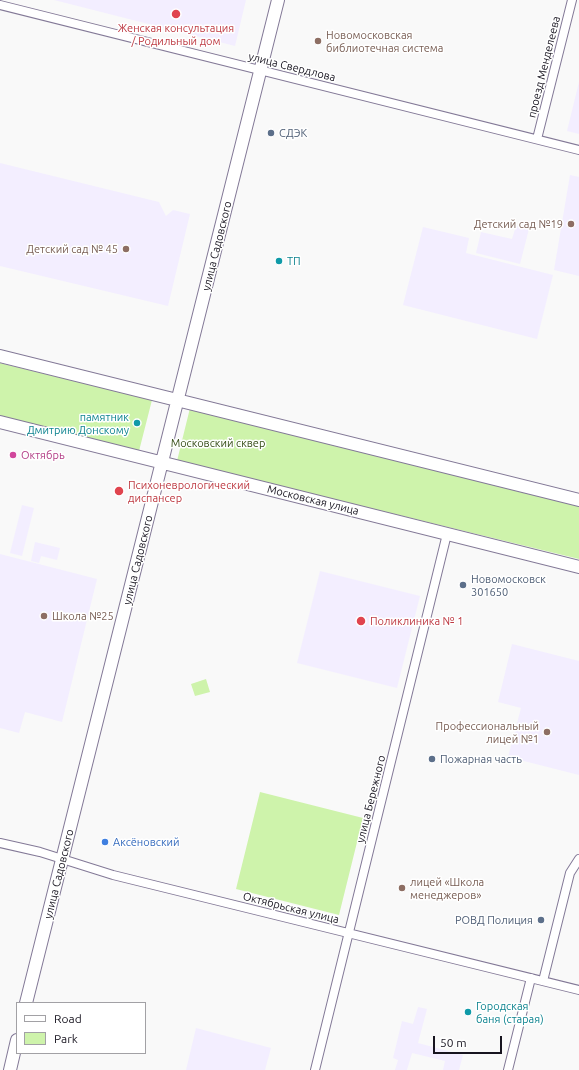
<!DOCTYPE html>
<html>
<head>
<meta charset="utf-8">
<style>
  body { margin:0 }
  #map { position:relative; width:579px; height:1070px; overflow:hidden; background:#f9f9f9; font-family:Ubuntu,sans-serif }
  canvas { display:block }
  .legend { position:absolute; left:16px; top:1002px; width:130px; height:52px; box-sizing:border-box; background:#fff; border:1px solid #a2a1a5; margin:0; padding:5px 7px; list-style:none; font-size:12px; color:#17141f }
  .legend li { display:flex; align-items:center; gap:8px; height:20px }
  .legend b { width:20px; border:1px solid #a2a1a5 }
  .scale { position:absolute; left:433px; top:1036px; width:69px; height:18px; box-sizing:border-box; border:2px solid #17141f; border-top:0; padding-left:5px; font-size:12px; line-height:14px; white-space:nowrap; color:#17141f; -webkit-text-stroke:3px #fff; paint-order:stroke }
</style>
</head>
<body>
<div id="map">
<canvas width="579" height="1070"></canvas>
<ul class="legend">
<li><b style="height:5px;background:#fff"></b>Road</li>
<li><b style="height:11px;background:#cef3ab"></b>Park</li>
</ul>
<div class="scale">50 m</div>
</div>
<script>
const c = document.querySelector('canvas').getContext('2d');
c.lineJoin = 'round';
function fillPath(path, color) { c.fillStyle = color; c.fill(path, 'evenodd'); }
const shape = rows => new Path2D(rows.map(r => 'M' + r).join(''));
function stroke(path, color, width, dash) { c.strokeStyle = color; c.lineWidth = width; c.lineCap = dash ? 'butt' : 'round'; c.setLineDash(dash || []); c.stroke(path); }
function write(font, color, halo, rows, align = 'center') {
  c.font = font + ' Ubuntu,sans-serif'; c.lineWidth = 3; c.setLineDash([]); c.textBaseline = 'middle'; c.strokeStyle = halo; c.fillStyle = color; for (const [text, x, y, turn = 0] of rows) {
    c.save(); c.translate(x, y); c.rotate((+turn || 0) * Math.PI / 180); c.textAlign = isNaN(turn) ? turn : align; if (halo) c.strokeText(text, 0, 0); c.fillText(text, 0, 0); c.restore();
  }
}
const built = shape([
  [54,0,246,0,235,46],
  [579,82,579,134,567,131],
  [0,163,159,202,166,216,173,210,190,214,168,306,0,266],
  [570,175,579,177,579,276,554,270],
  [516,226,529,229,520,264,476,253,481,232,512,239],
  [423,227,469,238,466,253,553,275,537,339,403,305],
  [22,505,34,508,22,556,10,553],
  [35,542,60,548,57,560,41,556,39,563,31,561],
  [0,554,97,579,62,722,25,712,19,733,0,728],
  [320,571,420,596,397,688,297,663],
  [512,644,579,661,579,775,508,757,521,708,498,702],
  [418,1007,427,1009,418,1043,463,1055,459,1070,443,1070,445,1061,412,1053,407,1070,395,1070,398,1060,393,1058,402,1021,413,1024],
  [196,1028,271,1048,265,1070,186,1070]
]);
const green = shape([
  [0,363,152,400,139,451,0,416],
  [190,408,579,506,579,559,177,461],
  [206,679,210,692,195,696,191,684],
  [260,792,363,818,339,915,236,889]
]);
const street = shape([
  [0,5,579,150],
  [537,139,572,0],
  [0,843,40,852,113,875,579,990],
  [543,981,570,873,579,859],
  [315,1070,447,534],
  [508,1070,531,978]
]);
const secondary = shape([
  [0,356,579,500],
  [0,422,579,567],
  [26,1003,278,0],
  [10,1070,17,1040]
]);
const markers = [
  [176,14,5,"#e0444e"],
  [318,41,4,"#8d6e63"],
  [271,133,4,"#5c6f8a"],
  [571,224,4,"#8d6e63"],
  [126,249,4,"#8d6e63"],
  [279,261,4,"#0f9aa8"],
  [137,423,4,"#0f9aa8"],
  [13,455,4,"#d1479c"],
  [119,491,5,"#e0444e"],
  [463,585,4,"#5c6f8a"],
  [44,616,4,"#8d6e63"],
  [361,621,5,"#e0444e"],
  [547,732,4,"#8d6e63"],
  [432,759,4,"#5c6f8a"],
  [105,842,4,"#3f7fe0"],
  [402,888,4,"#8d6e63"],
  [541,920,4,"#5c6f8a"],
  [468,1012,4,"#0f9aa8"]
];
const healthNames = [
  ["Женская консультация",176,28,"center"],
  ["/ Родильный дом",176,41,"center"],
  ["Психоневрологический",128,485],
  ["диспансер",128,498],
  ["Поликлиника № 1",370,621]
];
const educationNames = [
  ["Новомосковская",326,35],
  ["библиотечная система",326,48],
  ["Детский сад №19",563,224,"right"],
  ["Детский сад № 45",118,249,"right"],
  ["Школа №25",52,616],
  ["Профессиональный",539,726,"right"],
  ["лицей №1",539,739,"right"],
  ["лицей «Школа",410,882],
  ["менеджеров»",410,895]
];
const streetNames = [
  ["улица Свердлова",292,67,14],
  ["проезд Менделеева",544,67,-76],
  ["улица Садовского",217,246,-76],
  ["Московская улица",313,500,14],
  ["улица Садовского",138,560,-76],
  ["улица Бережного",371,799,-76],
  ["улица Садовского",59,874,-76],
  ["Октябрьская улица",291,908,14]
];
const serviceNames = [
  ["СДЭК",279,133],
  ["Новомосковск",471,579],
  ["301650",471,592],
  ["Пожарная часть",440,759],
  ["РОВД Полиция",533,920,"right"]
];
const cultureNames = [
  ["ТП",287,261],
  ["памятник",129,417,"right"],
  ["Дмитрию Донскому",129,430,"right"],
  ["Городская",476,1006],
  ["баня (старая)",476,1019]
];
const parkNames = [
  ["Московский сквер",218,443]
];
const hotelNames = [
  ["Октябрь",21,455]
];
const shopNames = [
  ["Аксёновский",113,842]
];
fillPath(built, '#f3eeff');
fillPath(green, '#cef3ab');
stroke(street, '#837997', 10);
stroke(secondary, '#837997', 14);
stroke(street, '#fff', 8);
stroke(secondary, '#fff', 12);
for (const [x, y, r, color] of markers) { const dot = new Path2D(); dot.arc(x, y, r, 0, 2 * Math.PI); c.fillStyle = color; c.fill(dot); stroke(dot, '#fff', 1.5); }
write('11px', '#be3a42', '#fff', healthNames, 'left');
write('11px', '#785e54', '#fff', educationNames, 'left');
write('11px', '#17141f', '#fff', streetNames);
write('11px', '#4e5e75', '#fff', serviceNames, 'left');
write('11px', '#0d838f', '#fff', cultureNames, 'left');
write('11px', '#344c15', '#fff', parkNames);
write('11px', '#b23c85', '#fff', hotelNames, 'left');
write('11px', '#366cbe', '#fff', shopNames, 'left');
</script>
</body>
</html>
